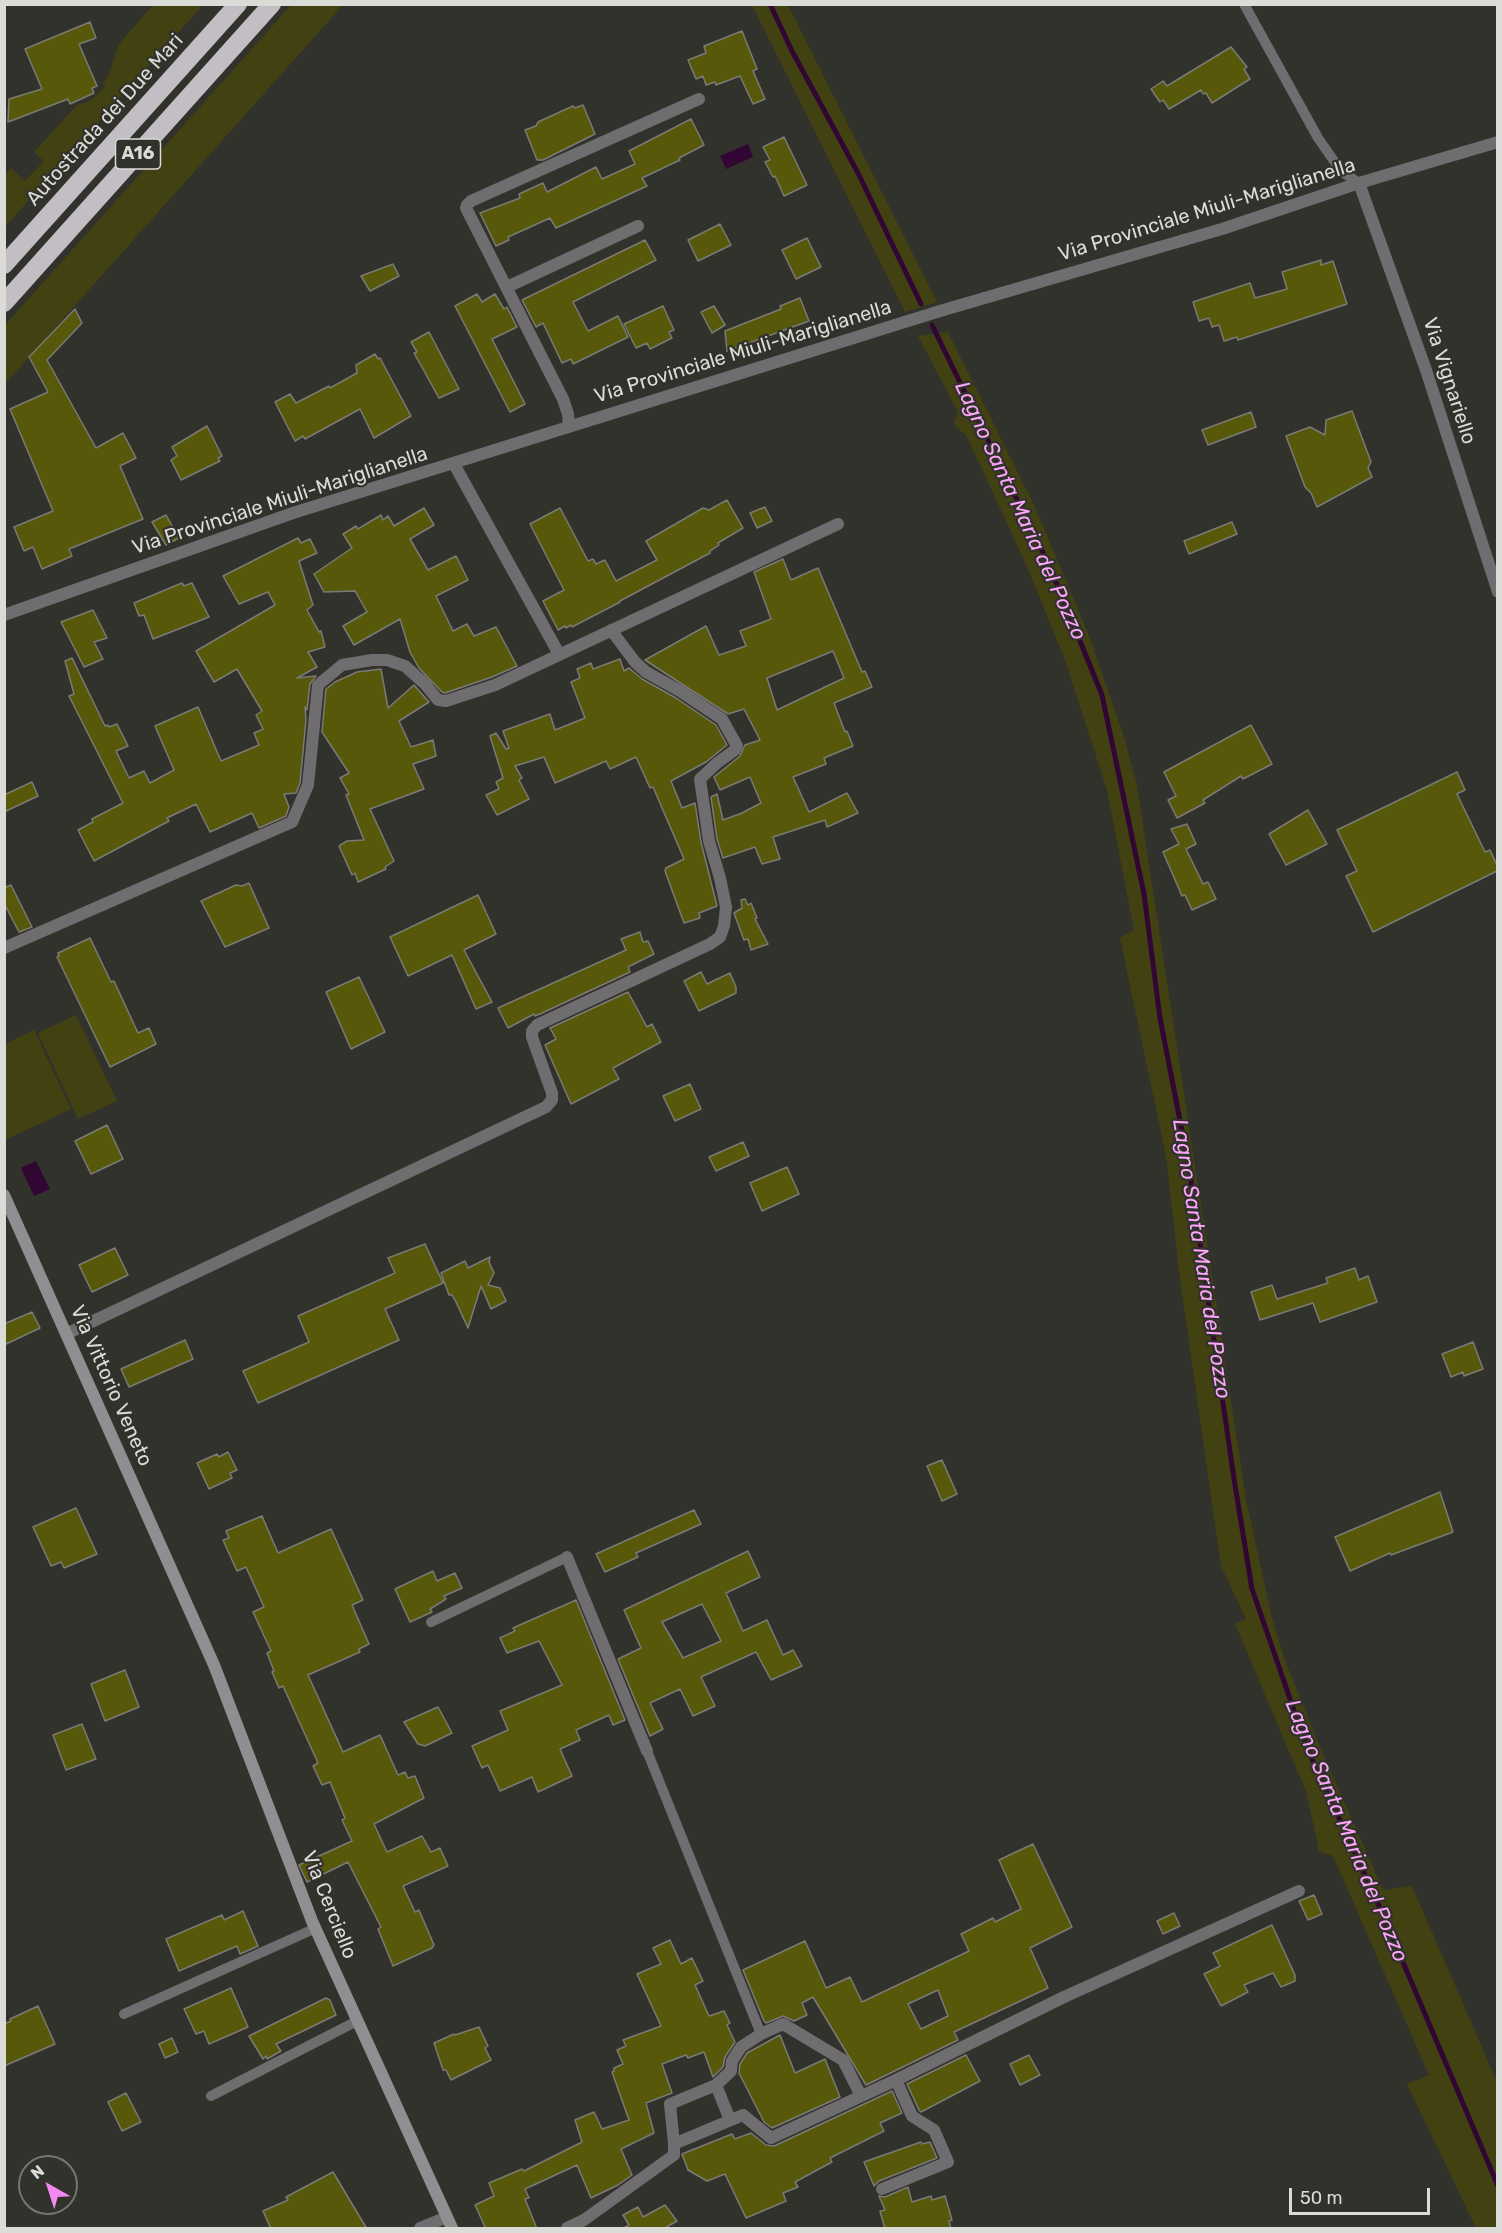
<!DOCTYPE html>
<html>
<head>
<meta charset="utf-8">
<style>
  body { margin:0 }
  #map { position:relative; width:1502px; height:2233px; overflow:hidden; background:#32322d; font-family:Rubik,sans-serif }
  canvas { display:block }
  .frame { position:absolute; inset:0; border:6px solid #dbdbd8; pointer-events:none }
  .north { position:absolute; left:18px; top:2155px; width:60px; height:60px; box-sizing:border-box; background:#32322d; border:2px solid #767671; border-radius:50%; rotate:321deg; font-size:16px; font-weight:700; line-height:24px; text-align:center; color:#dbdbd8 }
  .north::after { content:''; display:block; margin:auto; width:21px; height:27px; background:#f489f1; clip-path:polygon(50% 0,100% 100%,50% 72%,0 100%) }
  .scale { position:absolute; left:1289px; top:2188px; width:141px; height:27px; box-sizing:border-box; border:3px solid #dbdbd8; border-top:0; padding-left:8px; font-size:18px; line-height:21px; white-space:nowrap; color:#dbdbd8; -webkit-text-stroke:4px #32322d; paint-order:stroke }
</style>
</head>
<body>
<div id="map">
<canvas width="1502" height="2233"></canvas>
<div class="frame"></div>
<div class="north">N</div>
<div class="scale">50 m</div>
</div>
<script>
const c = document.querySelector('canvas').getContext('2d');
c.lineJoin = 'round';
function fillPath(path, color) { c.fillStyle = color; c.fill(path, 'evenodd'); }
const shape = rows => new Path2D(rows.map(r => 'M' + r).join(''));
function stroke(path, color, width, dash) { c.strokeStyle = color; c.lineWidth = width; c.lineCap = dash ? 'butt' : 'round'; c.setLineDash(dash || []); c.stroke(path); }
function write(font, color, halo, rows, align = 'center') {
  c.font = font + ' Rubik,sans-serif'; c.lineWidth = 4.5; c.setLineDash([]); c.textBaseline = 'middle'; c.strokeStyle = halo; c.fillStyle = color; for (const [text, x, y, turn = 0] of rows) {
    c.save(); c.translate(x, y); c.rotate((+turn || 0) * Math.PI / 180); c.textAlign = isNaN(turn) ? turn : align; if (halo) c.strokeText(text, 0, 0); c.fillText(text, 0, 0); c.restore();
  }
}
const green = shape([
  [292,4,343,5,5,384,5,325],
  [153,5,203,5,5,227,5,176,11,168,25,181,44,161,34,152,77,105,90,101,105,87,103,83,108,76,119,44],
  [752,5,788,5,937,302,905,312],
  [948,332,1035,507,1088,633,1125,740,1137,786,1246,1499,1272,1618,1284,1658,1322,1752,1383,1890,1412,1886,1497,2082,1497,2228,1476,2228,1407,2084,1429,2075,1333,1856,1319,1851,1306,1791,1235,1624,1246,1619,1221,1566,1180,1279,1166,1156,1120,938,1134,930,1107,790,1065,660,1025,562,966,435,956,427,954,422,958,412,918,336],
  [76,1015,117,1101,78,1119,38,1033],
  [34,1030,71,1109,5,1140,5,1044]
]);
const water = shape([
  [748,144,753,157,726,169,720,156],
  [36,1161,50,1189,34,1196,21,1168]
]);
const stream = shape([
  [770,4,792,51,858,173,921,304],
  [932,325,1049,565,1102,695,1144,894,1160,1018,1189,1167,1234,1479,1252,1589,1307,1748,1380,1908,1498,2186]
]);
const building = shape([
  [90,22,96,38,79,44,97,86,92,88,94,93,70,104,68,99,8,122,9,99,42,89,25,49,90,22],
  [742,31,757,69,753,71,765,99,753,104,740,76,716,85,715,82,706,85,703,76,696,79,688,60,706,53,704,46,742,31],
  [1231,47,1247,67,1244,69,1250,79,1212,103,1206,93,1203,94,1201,90,1169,109,1163,100,1160,102,1151,89,1163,81,1167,86,1231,47],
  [583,105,595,134,543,160,537,160,525,130,536,126,538,122,573,106,575,108,583,105],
  [691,119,704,145,679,158,680,160,642,178,647,186,556,228,550,218,508,237,509,240,496,246,480,213,520,198,519,194,543,183,547,192,596,167,602,179,635,164,629,151,691,119],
  [784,137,807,185,784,196,775,176,773,177,765,162,770,160,763,147,784,137],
  [720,224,731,245,698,261,688,240,720,224],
  [807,238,821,267,796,279,782,250,807,238],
  [645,240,656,260,573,302,588,331,618,316,628,337,573,364,571,359,562,363,543,323,536,327,522,300,645,240],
  [1321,260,1321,265,1333,261,1347,304,1238,340,1237,337,1224,341,1219,325,1212,327,1209,318,1199,321,1193,302,1250,283,1255,298,1287,289,1282,272,1321,260],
  [393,264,399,276,370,291,361,276,393,264],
  [477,294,482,302,495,294,504,309,507,307,517,327,492,339,525,404,510,412,455,306,477,294],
  [800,298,809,321,727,351,725,331,781,309,780,306,800,298],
  [663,306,674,330,669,332,672,338,650,349,647,343,636,348,624,324,663,306],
  [714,306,725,325,712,333,701,312,714,306],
  [75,309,82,323,47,360,96,448,123,433,136,458,120,466,143,519,69,549,72,556,42,569,33,547,24,551,14,527,53,511,10,409,48,392,29,357,75,309],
  [429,332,459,389,439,398,414,353,417,352,411,342,429,332],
  [375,354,378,359,380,358,411,416,374,438,360,409,305,439,303,436,295,441,275,402,290,394,296,403,329,386,330,388,357,373,356,365,375,354],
  [1352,411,1371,462,1368,468,1372,477,1317,507,1311,493,1305,487,1286,436,1310,427,1325,435,1326,420,1352,411],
  [1251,412,1256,427,1208,445,1202,430,1251,412],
  [207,426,222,456,218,458,220,461,181,480,171,460,177,456,172,447,207,426],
  [727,500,743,528,718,543,719,545,710,551,710,553,620,601,620,602,572,627,571,625,566,628,565,626,558,630,543,601,564,590,530,524,560,508,588,561,593,559,596,564,605,560,616,581,657,560,646,541,703,508,709,510,727,500],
  [765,507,772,521,757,528,750,513,765,507],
  [424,508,434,525,410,539,428,570,456,556,468,580,436,596,453,631,467,624,474,636,496,627,517,666,492,677,445,693,442,692,419,668,410,652,400,619,354,645,343,626,367,612,355,591,324,592,314,574,352,548,343,534,356,526,358,529,381,515,383,520,388,516,394,526,424,508],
  [166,515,179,538,166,545,152,522,166,515],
  [1232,522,1237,534,1189,554,1184,541,1232,522],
  [298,538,301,543,310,539,317,553,299,561,313,605,307,610,319,632,321,631,325,647,308,652,317,667,297,678,316,676,310,684,307,710,305,707,306,720,300,783,296,793,284,794,289,807,286,816,259,828,252,813,210,832,196,804,167,818,169,821,94,861,78,830,93,822,92,819,123,803,69,696,74,694,65,661,72,658,105,726,108,725,109,727,117,724,128,746,116,751,129,778,144,771,150,783,174,770,155,726,198,707,221,761,259,745,254,733,263,729,256,715,262,711,237,669,214,682,196,651,275,605,268,592,239,604,223,576,298,538],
  [783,559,791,580,818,568,862,672,865,671,872,687,834,703,845,732,847,731,853,746,824,758,826,764,793,777,809,812,847,793,858,813,827,827,825,820,773,837,780,859,762,864,755,847,723,858,717,839,711,797,717,794,723,820,742,813,761,803,750,777,720,790,714,777,740,756,745,745,760,740,744,709,728,714,645,660,706,626,719,655,746,646,740,631,771,619,754,572,783,559],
  [833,651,844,678,777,710,767,678,833,651],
  [182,583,184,586,192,583,209,617,153,639,144,615,139,616,134,603,182,583],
  [93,610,107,638,94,642,103,659,84,667,61,622,93,610],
  [620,659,624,671,629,668,642,679,676,698,716,725,727,745,706,762,671,781,682,808,695,803,701,842,717,906,699,913,700,918,684,923,665,871,666,868,684,859,653,787,650,788,636,757,610,769,606,761,555,783,544,757,515,766,522,778,519,780,529,799,497,815,486,795,499,789,496,782,503,778,490,736,496,733,506,749,509,748,503,731,550,714,555,730,585,718,571,682,580,678,577,669,591,663,593,669,620,659],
  [381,669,388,708,414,685,429,702,399,721,411,747,433,740,436,756,413,764,424,789,370,809,394,861,385,867,386,869,358,882,355,873,352,875,339,846,347,841,364,840,346,795,349,794,340,778,349,773,322,732,326,689,335,682,357,672,381,669],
  [1251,725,1272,764,1243,779,1241,776,1203,800,1205,803,1177,818,1168,800,1176,796,1164,772,1251,725],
  [1457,772,1465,790,1457,794,1485,852,1490,850,1497,865,1497,871,1373,932,1346,876,1357,871,1337,830,1457,772],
  [32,782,38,796,4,812,4,795,32,782],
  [1308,810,1327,844,1286,865,1269,834,1308,810],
  [1187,824,1196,844,1186,849,1203,884,1208,882,1216,899,1192,910,1185,895,1182,896,1163,852,1179,844,1171,829,1187,824],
  [249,883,269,928,225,947,201,901,236,885,242,886,249,883],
  [11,885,32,927,19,932,4,903,4,888,11,885],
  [478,895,496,934,464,950,492,1002,476,1009,452,955,408,976,390,937,478,895],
  [745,899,748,905,751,903,757,918,755,919,768,944,751,950,748,939,744,940,734,913,742,908,741,900,745,899],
  [640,932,643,942,648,941,654,954,628,967,630,972,542,1013,535,1016,534,1014,508,1028,498,1008,626,950,621,939,640,932],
  [90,938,111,982,114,981,138,1033,149,1028,156,1044,110,1067,57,957,59,956,58,953,90,938],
  [701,972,707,984,730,973,736,987,736,993,699,1011,684,981,701,972],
  [359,977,385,1032,351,1049,326,992,359,977],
  [628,992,647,1027,652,1024,661,1042,613,1068,619,1079,571,1104,545,1045,556,1039,550,1028,628,992],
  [690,1084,701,1109,675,1121,663,1096,690,1084],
  [107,1125,123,1159,91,1174,75,1141,107,1125],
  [743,1142,749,1156,716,1171,709,1157,743,1142],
  [787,1167,799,1194,762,1211,750,1183,787,1167],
  [425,1244,443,1283,385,1309,399,1340,258,1403,243,1371,309,1342,298,1316,395,1273,388,1258,425,1244],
  [115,1248,128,1275,92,1292,79,1265,115,1248],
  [490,1257,489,1262,494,1273,488,1285,500,1288,506,1301,491,1309,481,1286,468,1328,456,1302,452,1295,449,1295,441,1273,465,1261,468,1268,490,1257],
  [1355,1268,1359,1280,1368,1276,1377,1302,1320,1322,1313,1303,1260,1320,1251,1292,1272,1285,1277,1299,1328,1283,1326,1278,1355,1268],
  [32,1312,40,1328,4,1345,4,1324,32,1312],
  [185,1340,193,1359,129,1387,121,1369,185,1340],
  [1473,1342,1483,1369,1464,1376,1463,1372,1451,1377,1442,1354,1473,1342],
  [228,1452,237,1470,230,1473,232,1478,209,1489,197,1463,217,1454,219,1457,228,1452],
  [942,1460,957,1494,942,1501,927,1466,942,1460],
  [1440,1492,1453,1532,1391,1555,1390,1553,1350,1571,1335,1537,1440,1492],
  [76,1508,97,1554,64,1568,61,1562,51,1566,33,1527,76,1508],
  [694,1510,701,1524,636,1553,638,1557,605,1572,596,1554,694,1510],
  [262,1516,278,1553,331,1529,363,1600,352,1605,369,1644,359,1649,360,1652,308,1675,343,1752,380,1735,398,1775,405,1772,408,1778,415,1776,424,1798,374,1824,387,1852,422,1836,431,1852,440,1848,448,1866,403,1886,415,1912,419,1910,434,1945,432,1948,393,1966,378,1929,381,1927,348,1862,307,1882,299,1865,352,1841,342,1820,345,1818,330,1782,322,1785,313,1766,318,1763,283,1686,279,1688,272,1672,274,1671,267,1653,271,1651,253,1612,264,1607,246,1567,237,1571,223,1540,229,1538,226,1531,262,1516],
  [748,1551,760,1577,726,1593,743,1631,767,1620,783,1655,793,1650,802,1666,771,1680,756,1652,701,1677,715,1706,693,1716,680,1689,650,1703,663,1729,650,1736,618,1659,641,1648,624,1610,748,1551],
  [702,1604,721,1641,683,1658,662,1622,702,1604],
  [433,1571,437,1581,455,1573,462,1588,444,1596,446,1599,430,1609,432,1612,410,1622,395,1589,433,1571],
  [576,1600,625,1720,613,1725,609,1715,576,1730,580,1740,560,1749,572,1776,538,1792,532,1777,500,1791,488,1765,482,1768,472,1746,508,1730,500,1711,562,1685,539,1641,507,1653,500,1638,515,1631,513,1628,576,1600],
  [125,1670,139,1707,105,1721,91,1684,125,1670],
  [438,1707,452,1733,425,1746,418,1744,404,1722,438,1707],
  [82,1724,96,1759,66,1770,53,1735,82,1724],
  [1033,1844,1072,1927,1030,1948,1048,1988,954,2032,958,2040,866,2085,813,1997,802,2003,807,2015,794,2021,783,2016,766,2023,764,2021,743,1970,805,1941,826,1988,850,1977,862,2002,969,1951,961,1934,993,1918,995,1922,1021,1909,999,1860,1033,1844],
  [938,1990,948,2016,921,2029,908,2004,938,1990],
  [1314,1895,1322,1914,1308,1920,1299,1901,1314,1895],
  [243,1911,258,1946,240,1954,237,1946,179,1971,166,1939,222,1915,224,1920,243,1911],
  [1174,1913,1180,1926,1163,1934,1157,1921,1174,1913],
  [1272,1925,1295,1975,1295,1981,1281,1987,1273,1973,1244,1985,1248,1992,1221,2006,1204,1974,1220,1966,1213,1953,1272,1925],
  [670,1940,681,1964,692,1958,703,1981,695,1985,709,2016,724,2011,730,2023,727,2025,735,2042,725,2057,723,2067,713,2077,704,2052,688,2058,686,2055,662,2064,672,2093,646,2103,654,2133,621,2149,632,2175,618,2185,591,2198,577,2165,525,2189,529,2198,525,2199,537,2229,486,2229,475,2205,494,2196,489,2183,522,2169,524,2171,582,2142,575,2120,594,2112,602,2129,629,2120,612,2072,614,2071,614,2068,623,2064,617,2050,626,2046,623,2040,661,2026,637,1974,661,1964,653,1948,670,1940],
  [231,1988,248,2027,209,2044,204,2031,196,2034,184,2009,231,1988],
  [326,1998,330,2000,336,2015,276,2044,281,2051,267,2059,266,2056,263,2059,249,2036,326,1998],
  [38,2006,55,2044,4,2066,4,2024,11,2021,10,2019,38,2006],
  [479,2027,488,2046,485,2048,491,2060,451,2080,446,2070,443,2070,434,2043,454,2034,455,2035,479,2027],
  [780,2035,795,2073,825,2059,840,2097,772,2128,764,2122,739,2073,740,2064,747,2053,780,2035],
  [172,2038,178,2052,165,2058,159,2044,172,2038],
  [966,2055,980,2081,921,2112,919,2110,907,2084,966,2055],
  [1029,2055,1040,2075,1020,2085,1010,2064,1029,2055],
  [892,2091,902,2113,880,2123,884,2131,830,2158,832,2162,795,2182,798,2187,783,2193,786,2201,746,2218,725,2174,707,2181,688,2170,682,2154,732,2134,735,2139,751,2133,766,2145,774,2146,892,2091],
  [126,2093,141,2122,122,2131,108,2102,126,2093],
  [921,2142,922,2144,930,2142,937,2158,879,2181,874,2186,864,2162,921,2142],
  [333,2172,367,2229,271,2229,263,2211,288,2200,286,2197,333,2172],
  [908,2187,912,2202,931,2196,932,2200,945,2196,952,2220,949,2221,951,2229,885,2229,880,2211,885,2210,879,2196,885,2197,908,2187],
  [665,2205,677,2221,663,2229,622,2229,629,2225,623,2215,638,2207,643,2217,665,2205]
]);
const lane = shape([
  [1244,4,1318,138,1341,171,1359,183],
  [431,1622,567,1557],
  [647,1751,761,2034],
  [124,2014,316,1928],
  [211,2096,357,2021]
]);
const street = shape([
  [1359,183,1426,370,1498,592],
  [507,287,638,226],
  [569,427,568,414,563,399,466,208,467,205,471,201,699,99],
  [454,464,559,654],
  [4,615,293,513,940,311,1222,229,1359,183,1498,142],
  [4,948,292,822,308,785,318,685,342,665,372,660,387,660,405,666,425,684,438,700,446,701,495,685,838,524],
  [66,1334,546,1107,552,1100,552,1093,532,1037,532,1031,537,1025,710,944,720,937,724,926,726,907,720,878,709,841,700,779,717,763,735,750,737,746,722,719,680,691,646,672,635,662,611,630],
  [567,1557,647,1751],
  [716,2085,731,2071,732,2061,741,2047,761,2034,783,2024,843,2060,861,2096],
  [674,2144,670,2104,716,2085,730,2120],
  [882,2189,948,2162,934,2130,912,2116,896,2080],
  [420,2228,447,2217],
  [567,2228,584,2220,674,2155,674,2144,743,2115,771,2138,896,2080,1064,1997,1299,1891]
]);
const secondary = shape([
  [4,1195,214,1665,312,1921,452,2228]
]);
const highway = shape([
  [4,265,238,4],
  [4,303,272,4]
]);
const shields = [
  [138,154,45]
];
const shieldNames = [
  ["A16",138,154]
];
const streetNames = [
  ["Autostrada dei Due Mari",105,120,-48],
  ["Via Provinciale Miuli-Mariglianella",1207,210,-17],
  ["Via Provinciale Miuli-Mariglianella",743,352,-17],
  ["Via Vignariello",1449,381,72],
  ["Via Provinciale Miuli-Mariglianella",280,501,-18],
  ["Via Vittorio Veneto",111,1386,66],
  ["Via Cerciello",329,1905,68]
];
const waterNames = [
  ["Lagno Santa Maria del Pozzo",1020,511,65],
  ["Lagno Santa Maria del Pozzo",1201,1259,81],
  ["Lagno Santa Maria del Pozzo",1346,1831,67]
];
fillPath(green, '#414112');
fillPath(water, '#320632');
stroke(stream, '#320632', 5);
fillPath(building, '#58580b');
stroke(building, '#7a7b75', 1.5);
stroke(lane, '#6f6d6f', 10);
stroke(street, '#6f6d6f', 12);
stroke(secondary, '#918e91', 12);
stroke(highway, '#c3bec3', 18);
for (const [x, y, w] of shields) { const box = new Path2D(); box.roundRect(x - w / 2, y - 15, w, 30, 4.5); c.fillStyle = '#32322d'; c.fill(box); stroke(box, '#dbdbd8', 1.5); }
write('bold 18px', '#dbdbd8', null, shieldNames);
write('20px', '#dbdbd8', '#32322d', streetNames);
write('italic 21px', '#fda6f9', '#32322d', waterNames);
</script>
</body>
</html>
